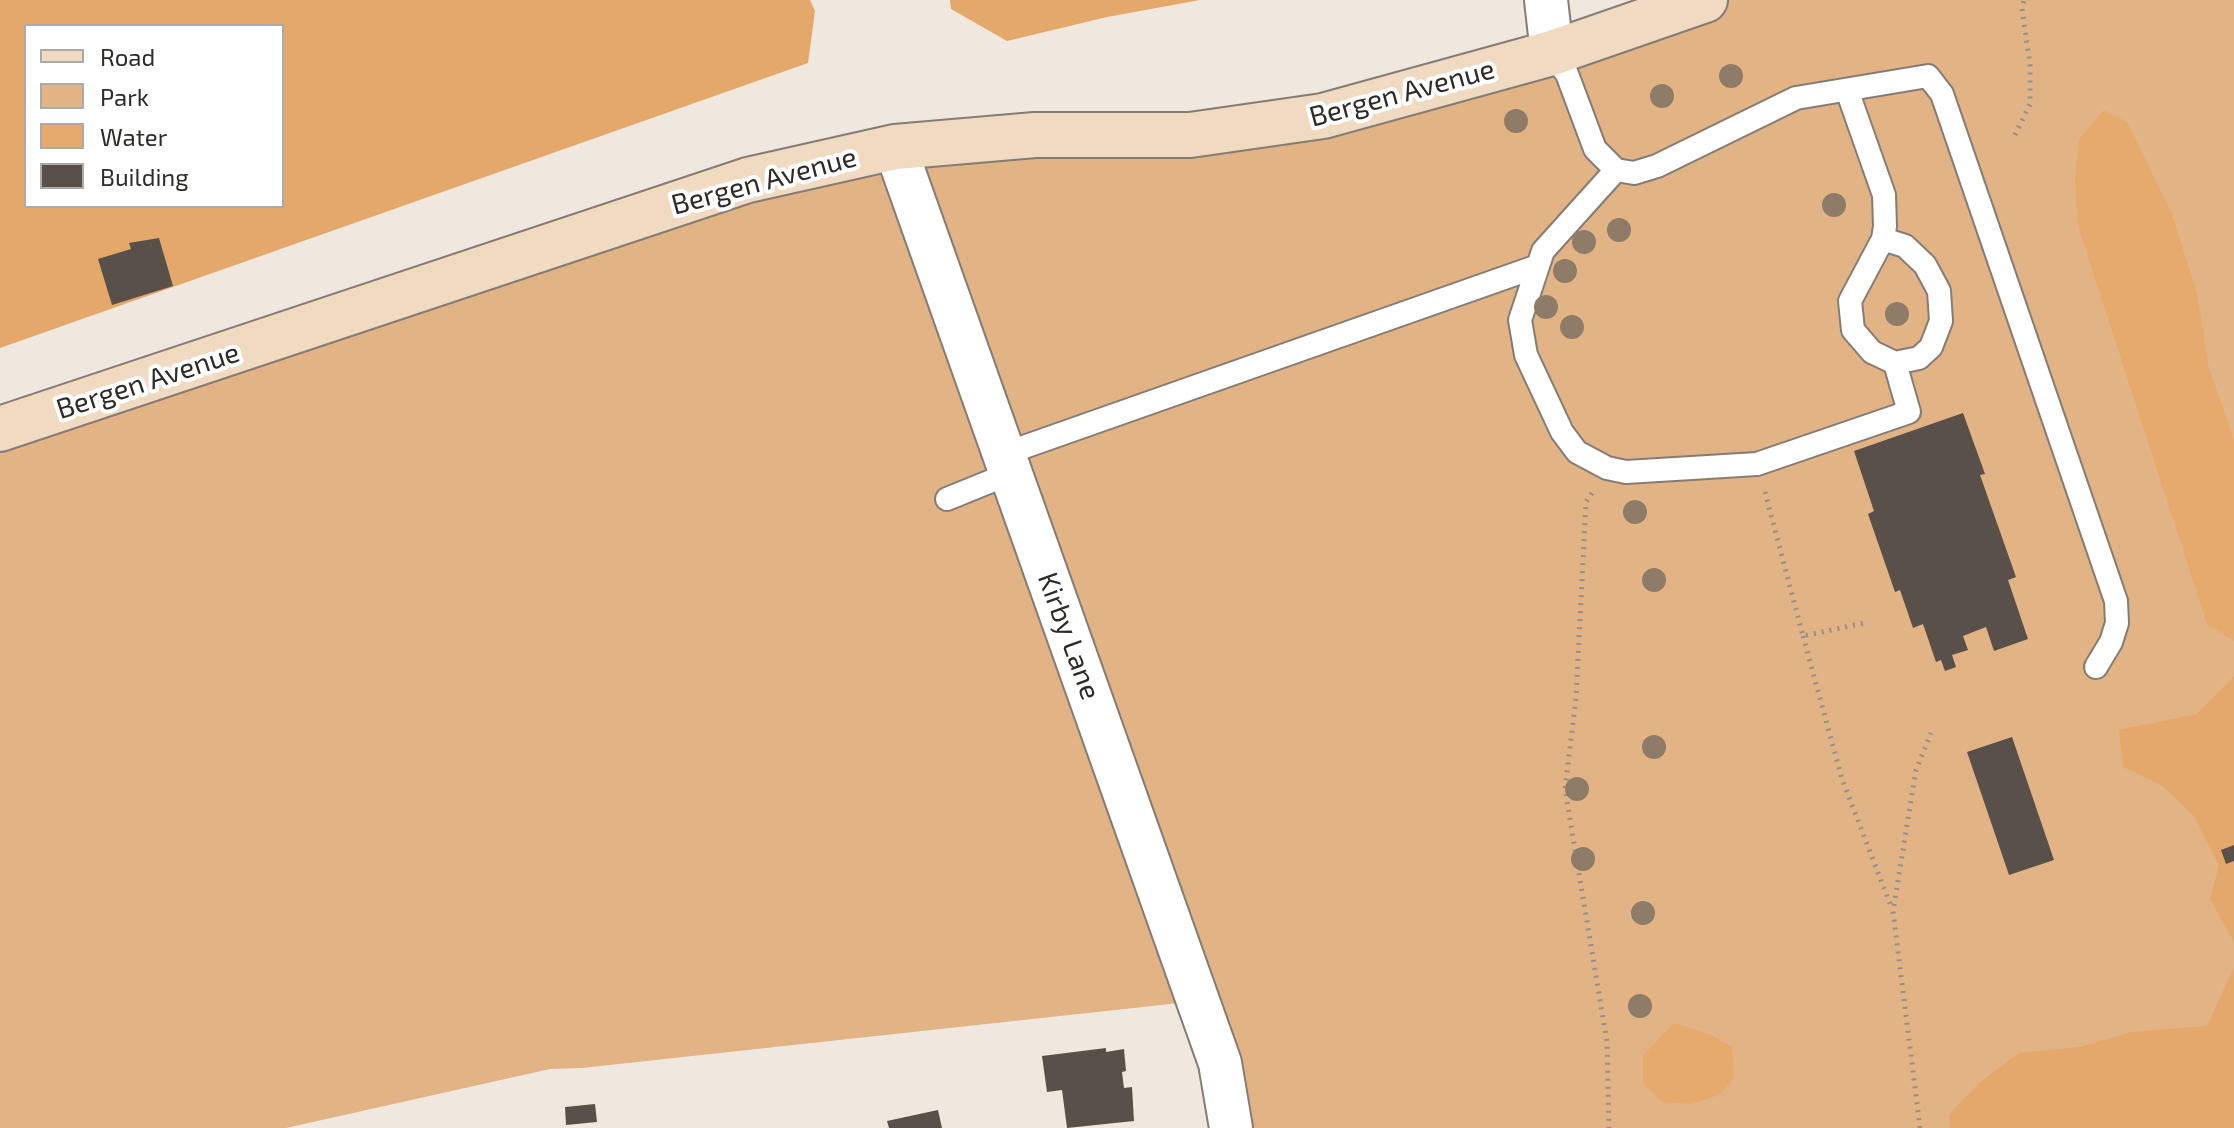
<!DOCTYPE html>
<html>
<head>
<meta charset="utf-8">
<style>
  body { margin:0 }
  #map { position:relative; width:2234px; height:1128px; overflow:hidden; background:#f0e7de; font-family:"Exo 2",sans-serif }
  canvas { display:block }
  .legend { position:absolute; left:24px; top:24px; width:260px; height:184px; box-sizing:border-box; background:#fff; border:2px solid #abaaa9; margin:0; padding:10px 14px; list-style:none; font-size:24px; color:#2d2a27 }
  .legend li { display:flex; align-items:center; gap:16px; height:40px }
  .legend b { width:40px; border:2px solid #abaaa9 }
</style>
</head>
<body>
<div id="map">
<canvas width="2234" height="1128"></canvas>
<ul class="legend">
<li><b style="height:10px;background:#f0dac1"></b>Road</li>
<li><b style="height:22px;background:#e2b385"></b>Park</li>
<li><b style="height:22px;background:#e6aa6c"></b>Water</li>
<li><b style="height:22px;background:#585049"></b>Building</li>
</ul>
</div>
<script>
const c = document.querySelector('canvas').getContext('2d');
c.lineJoin = 'round';
function fillPath(path, color) { c.fillStyle = color; c.fill(path, 'evenodd'); }
const shape = rows => new Path2D(rows.map(r => 'M' + r).join(''));
function stroke(path, color, width, dash) { c.strokeStyle = color; c.lineWidth = width; c.lineCap = dash ? 'butt' : 'round'; c.setLineDash(dash || []); c.stroke(path); }
function write(font, color, halo, rows, align = 'center') {
  c.font = font + ' "Exo 2",sans-serif'; c.lineWidth = 8; c.setLineDash([]); c.textBaseline = 'middle'; c.strokeStyle = halo; c.fillStyle = color; for (const [text, x, y, turn = 0] of rows) {
    c.save(); c.translate(x, y); c.rotate((+turn || 0) * Math.PI / 180); c.textAlign = isNaN(turn) ? turn : align; if (halo) c.strokeText(text, 0, 0); c.fillText(text, 0, 0); c.restore();
  }
}
const green = shape([
  [1705,0,2234,0,2234,1128,1231,1128,1198,1001,582,1068,550,1069,286,1128,0,1128,0,428,748,180,1190,135]
]);
const forest = shape([
  [0,0,810,0,815,11,808,63,0,348],
  [26,26,282,26,282,206,26,206],
  [950,0,1200,0,1107,17,1007,41,951,9],
  [2234,676,2234,942,2210,899,2219,865,2193,815,2164,787,2123,767,2119,730,2197,714],
  [2234,967,2234,1128,1950,1128,1949,1115,1978,1084,2019,1053,2081,1047,2131,1032,2207,1026]
]);
const water = shape([
  [2104,110,2127,122,2171,212,2197,293,2209,368,2234,440,2234,641,2207,624,2078,226,2075,180,2079,139],
  [1674,1023,1709,1034,1732,1047,1734,1078,1719,1095,1691,1104,1662,1102,1643,1082,1643,1056]
]);
const building = shape([
  [159,238,173,286,112,305,98,259,131,249,129,243],
  [1963,413,1985,474,1980,475,2016,577,2008,580,2028,639,1994,651,1986,627,1963,636,1968,650,1952,655,1956,667,1945,671,1941,660,1936,662,1923,624,1913,628,1900,590,1895,592,1868,514,1874,511,1854,451],
  [2012,737,2054,860,2009,875,1967,752],
  [2234,845,2234,861,2226,864,2221,850],
  [1106,1048,1106,1052,1124,1049,1126,1071,1122,1072,1124,1088,1132,1087,1134,1121,1067,1128,1062,1090,1047,1092,1042,1056],
  [595,1104,597,1122,566,1125,565,1107],
  [938,1110,942,1128,889,1128,887,1121]
]);
const path = shape([
  [2015,135,2030,104,2030,65,2022,9,2024,0],
  [1765,492,1803,636,1864,623],
  [1592,493,1586,502,1576,698,1565,789,1607,1042,1609,1128],
  [1803,636,1842,779,1892,909],
  [1920,1128,1893,911,1916,770,1931,733]
]);
const service = shape([
  [1552,53,1567,74,1595,149,1616,170,1543,251,1520,320,1526,355,1562,432,1577,452,1607,468,1626,472,1757,464,1909,412,1895,363],
  [1847,90,1884,195,1885,226,1883,239,1850,301,1853,330,1872,352,1895,363,1919,358,1931,347,1941,321,1939,291,1925,265,1905,246,1883,239],
  [1616,170,1634,173,1657,166,1796,98,1928,76,1942,94,2116,601,2117,623,2111,642,2096,667],
  [1004,454,1538,266],
  [947,499,1011,473]
]);
const minor = shape([
  [1546,0,1552,53],
  [895,147,1220,1063,1231,1128]
]);
const secondary = shape([
  [0,429,748,180,895,147,1035,135,1190,135,1323,116,1552,53,1705,0]
]);
const trees = [
  [1731,76],
  [1662,96],
  [1516,121],
  [1834,205],
  [1619,230],
  [1584,242],
  [1565,271],
  [1546,307],
  [1897,314],
  [1572,327],
  [1635,512],
  [1654,580],
  [1654,747],
  [1577,789],
  [1583,859],
  [1643,913],
  [1640,1006]
];
const streetNames = [
  ["Bergen Avenue",1402,93,-15],
  ["Bergen Avenue",764,181,-15],
  ["Bergen Avenue",148,381,-18],
  ["Kirby Lane",1069,636,70]
];
fillPath(green, '#e2b385');
fillPath(forest, '#e4a86a');
fillPath(water, '#e6aa6c');
fillPath(building, '#585049');
stroke(service, '#857d75', 26);
stroke(minor, '#857d75', 46);
stroke(secondary, '#857d75', 48);
stroke(path, '#97908a', 5, [2, 6]);
stroke(service, '#fff', 22);
stroke(minor, '#fff', 42);
stroke(secondary, '#f0dac1', 44);
c.fillStyle = '#8e7c68';
for (const [x, y] of trees) { c.beginPath(); c.arc(x, y, 12, 0, 2 * Math.PI); c.fill(); }
write('28px', '#2d2a27', '#fff', streetNames);
</script>
</body>
</html>
